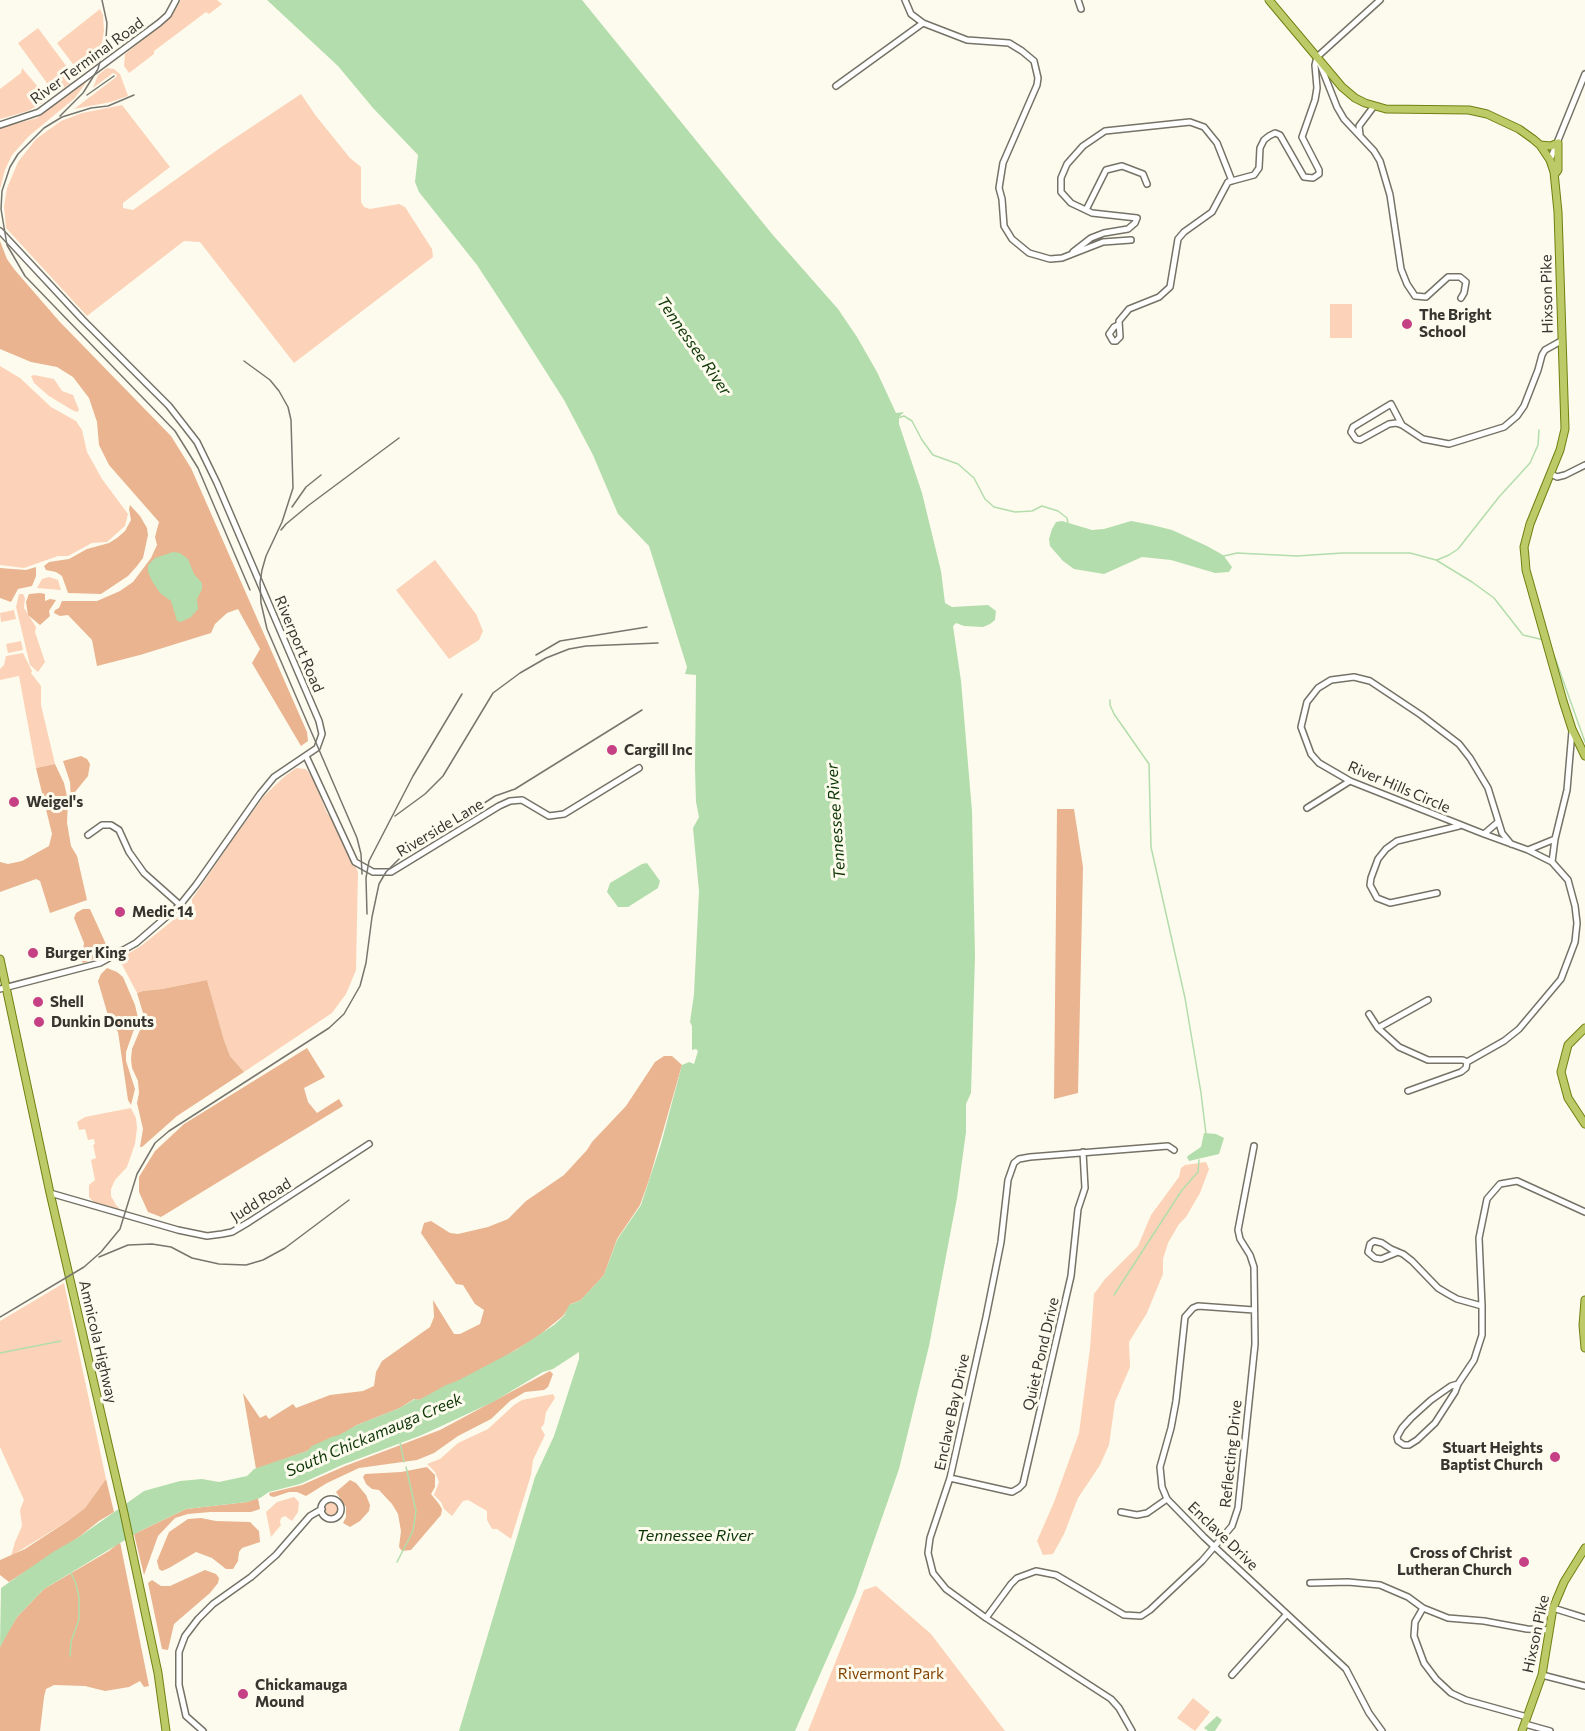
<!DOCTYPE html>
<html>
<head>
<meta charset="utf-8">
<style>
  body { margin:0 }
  canvas { display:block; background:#fdfbed }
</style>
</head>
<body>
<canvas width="1585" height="1731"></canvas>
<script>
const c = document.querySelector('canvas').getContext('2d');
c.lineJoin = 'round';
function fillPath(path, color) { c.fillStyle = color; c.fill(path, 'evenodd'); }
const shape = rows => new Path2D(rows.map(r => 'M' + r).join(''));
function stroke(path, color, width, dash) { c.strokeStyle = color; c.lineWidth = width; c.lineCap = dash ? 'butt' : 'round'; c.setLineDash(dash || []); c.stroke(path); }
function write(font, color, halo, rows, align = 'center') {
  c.font = font + ' Commissioner,sans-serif'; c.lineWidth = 6; c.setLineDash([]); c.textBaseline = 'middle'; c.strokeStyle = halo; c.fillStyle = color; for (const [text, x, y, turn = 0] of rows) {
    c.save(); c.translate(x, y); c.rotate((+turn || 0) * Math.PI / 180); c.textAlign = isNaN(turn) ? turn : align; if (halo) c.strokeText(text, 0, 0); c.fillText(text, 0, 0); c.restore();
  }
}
const green = shape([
  [181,0,217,0,222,4,209,14,206,12,154,51,154,54,129,73,124,66,125,54,171,17],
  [100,9,103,15,104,31,99,62,83,73,79,72,57,43],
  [38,28,73,75,72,82,58,92,52,90,18,43],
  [22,68,44,94,44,102,28,111,0,119,0,89,21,73],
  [107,68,114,69,120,74,128,96,111,102,74,109,115,78,117,75,113,73,93,88,98,75],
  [87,81,75,98,29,136,12,155,5,170,0,189,0,128,37,118],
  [301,94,316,116,350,158,361,167,361,202,364,207,370,209,399,204,405,207,432,249,433,257,294,363,200,242,184,241,87,316,6,228,4,206,7,188,18,162,36,139,61,121,82,113,122,105,170,167,123,203,123,208,133,210,220,148],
  [1330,304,1352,304,1352,338,1330,338],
  [0,366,20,378,51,407,76,421,82,430,87,452,102,479,128,514,125,526,107,542,92,543,68,556,58,556,24,568,0,565],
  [34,375,54,379,62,391,73,395,79,410,77,412,72,410,49,396,34,383,31,376],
  [435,560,476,614,483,631,479,640,449,659,396,590],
  [49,577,58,580,61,590,37,588,42,579],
  [19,594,23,594,25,598,24,608,36,627,35,632,45,662,38,672,30,665,16,607],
  [14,610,16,619,1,622,0,613],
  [21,641,23,650,8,653,6,644],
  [23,653,32,671,31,673,41,686,41,705,55,764,36,768,19,676,0,680,0,669,4,665,6,656],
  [296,768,306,769,313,779,327,813,335,823,358,872,356,970,346,994,332,1013,244,1072,230,1056,224,1040,207,980,162,989,143,991,137,993,119,959,141,946,177,917,184,916,189,919,196,912,192,906,192,899,235,836,264,796,284,777],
  [131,1108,136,1118,137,1128,135,1144,127,1167,115,1180,111,1189,111,1196,116,1205,121,1210,94,1202,89,1197,89,1185,95,1180,91,1160,96,1158,93,1145,95,1144,94,1139,88,1140,85,1129,79,1130,77,1122,85,1117],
  [1206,1162,1209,1169,1200,1193,1186,1217,1179,1224,1168,1243,1163,1259,1163,1274,1158,1286,1147,1313,1129,1342,1130,1367,1115,1402,1109,1445,1100,1465,1078,1498,1064,1534,1053,1554,1043,1555,1037,1541,1054,1502,1079,1433,1090,1348,1094,1294,1105,1279,1138,1246,1151,1215,1179,1177,1181,1168,1185,1165],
  [64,1283,106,1479,85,1508,68,1521,11,1556,15,1542,22,1526,20,1510,24,1500,0,1447,0,1321],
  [553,1394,555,1398,546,1412,544,1424,541,1428,545,1435,533,1460,531,1475,511,1539,497,1529,492,1529,487,1520,487,1511,468,1500,463,1501,452,1516,444,1509,441,1502,434,1495,439,1482,435,1472,427,1464,440,1459,458,1443,488,1429,514,1405,522,1400],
  [294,1497,299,1502,298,1512,292,1521,285,1516,281,1518,280,1522,281,1525,271,1537,266,1512,277,1502],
  '325 1509a7 7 0 1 1 14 0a7 7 0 1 1-14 0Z',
  [876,1586,931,1634,1005,1731,808,1731,864,1590],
  [1193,1698,1210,1712,1195,1731,1177,1718]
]);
const forest = shape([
  [0,241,7,259,14,269,59,321,171,436,191,468,307,732,308,741,301,746,252,663,260,649,238,609,227,613,215,624,211,633,140,655,97,666,92,640,68,615,60,616,54,613,55,610,59,608,62,601,97,601,120,591,133,582,151,558,157,545,155,537,159,522,109,465,99,445,97,422,89,398,73,377,57,367,31,362,0,349],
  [130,505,140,516,147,528,148,535,143,558,137,566,128,576,101,594,68,593,62,576,56,572,46,570,44,566,49,562,69,559,87,549,109,543,117,538,125,531,131,520,129,509],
  [36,567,36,576,32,586,18,589,11,602,0,598,0,568,26,570],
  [40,593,45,594,45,601,50,599,56,600,49,611,50,616,40,625,28,615,26,602,29,594],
  [81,756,87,759,90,764,88,776,75,792,71,801,70,782,63,761],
  [55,764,64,783,68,800,67,823,71,846,77,856,87,900,50,913,40,881,36,879,0,892,0,862,8,864,22,861,49,846,52,834,36,768],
  [1057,809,1074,809,1083,867,1078,1093,1054,1099],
  [83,909,90,909,110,953,83,963,79,956,83,951,84,943,74,918,76,913],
  [107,968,117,972,123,977,135,1005,138,1018,126,1052,126,1061,135,1089,131,1105,128,1100,118,1032,109,1019,98,981,101,974],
  [207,980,224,1040,230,1056,244,1072,177,1116,142,1147,140,1147,143,1129,137,1103,139,1093,138,1081,132,1068,131,1059,132,1049,143,1023,143,1013,137,993,143,991,162,989],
  [307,1048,325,1077,304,1088,308,1102,317,1113,339,1099,343,1106,161,1217,148,1212,139,1192,139,1177,155,1151,184,1124],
  [664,1056,672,1056,682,1065,649,1180,640,1205,617,1239,604,1275,581,1300,571,1304,563,1316,537,1337,489,1366,419,1400,414,1399,400,1408,357,1425,339,1436,332,1437,307,1451,256,1469,243,1393,260,1418,266,1415,269,1419,293,1404,296,1408,330,1395,363,1391,374,1386,376,1372,382,1361,430,1327,434,1317,433,1300,454,1334,460,1334,480,1324,484,1310,475,1304,463,1285,456,1284,421,1233,424,1223,431,1221,450,1233,458,1234,488,1227,508,1219,526,1201,564,1175,587,1150,592,1142,626,1106,655,1062],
  [550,1371,553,1374,548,1387,544,1390,525,1392,510,1401,491,1419,458,1436,434,1453,417,1460,359,1468,327,1483,306,1496,297,1492,289,1492,274,1497,270,1496,269,1493,302,1485,345,1466,440,1430],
  [427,1467,435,1475,435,1487,431,1494,439,1504,442,1509,441,1515,411,1550,402,1551,399,1547,401,1531,398,1514,392,1504,379,1490,372,1489,366,1484,363,1477,365,1474,401,1472],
  [106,1479,114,1512,99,1521,79,1537,9,1582,0,1575,0,1560,25,1549,68,1521,85,1508],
  [350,1480,356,1483,366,1495,370,1505,369,1511,360,1521,350,1527,343,1523,346,1517,346,1507,336,1492],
  [258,1498,260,1509,251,1512,210,1512,188,1514,175,1518,158,1536,144,1575,134,1534,186,1509,247,1502],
  [201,1518,216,1521,250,1522,259,1531,260,1542,242,1548,239,1552,238,1561,233,1569,226,1569,212,1558,196,1552,169,1568,162,1571,159,1569,157,1561,169,1532,188,1519],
  [120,1542,149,1686,144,1687,140,1681,129,1687,105,1691,85,1686,54,1685,46,1689,44,1697,40,1731,0,1731,0,1647,9,1630,17,1617,44,1589,109,1551],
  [205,1570,216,1574,219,1578,218,1583,210,1593,174,1624,168,1650,162,1649,148,1583,152,1580,161,1586,170,1586]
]);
const water = shape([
  [267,0,582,0,772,234,838,309,857,337,877,372,896,413,904,412,899,417,899,424,922,493,941,571,945,603,952,607,988,605,996,611,995,620,990,624,983,627,964,626,956,623,953,626,961,681,972,811,975,956,971,1093,966,1104,966,1132,957,1198,929,1346,899,1469,855,1595,795,1731,459,1731,535,1477,554,1436,579,1359,579,1352,553,1369,543,1372,493,1402,422,1435,342,1465,300,1484,269,1492,260,1498,247,1502,186,1509,140,1531,44,1589,17,1617,0,1647,1,1588,53,1552,79,1537,144,1491,180,1481,202,1479,219,1482,247,1476,254,1469,307,1451,312,1446,332,1437,339,1435,357,1425,400,1408,415,1399,419,1400,446,1385,457,1381,516,1350,554,1325,564,1316,569,1305,581,1300,604,1275,617,1240,641,1205,661,1144,682,1065,689,1062,694,1064,698,1051,696,1049,692,1050,692,1026,690,1022,694,994,699,891,693,828,699,817,696,802,695,769,696,675,685,674,687,667,649,546,618,514,593,455,564,400,515,323,477,265,419,192,415,182,418,155,373,108,338,66],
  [1062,521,1092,530,1104,529,1131,521,1152,525,1172,530,1207,546,1223,555,1232,567,1229,572,1215,573,1171,560,1142,557,1104,574,1074,569,1063,561,1050,546,1049,539,1052,529,1056,522],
  [173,552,180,553,188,559,194,574,202,583,202,589,197,599,198,609,191,617,181,622,177,621,171,601,160,593,152,581,148,572,148,565,155,558],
  [647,863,660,881,658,888,628,907,618,907,607,892,610,883,642,864],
  [1204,1133,1216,1134,1224,1138,1219,1154,1189,1161,1187,1157,1189,1155,1201,1147],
  [1217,1716,1222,1720,1215,1731,1208,1731,1204,1728]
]);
const stream = shape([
  [898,418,904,416,912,421,922,440,933,455,958,464,974,478,985,499,994,507,1015,512,1032,511,1042,506,1058,511,1067,518,1068,523],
  [1224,556,1237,553,1297,556,1342,553,1410,553,1436,560,1472,582,1494,598,1523,635,1544,640],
  [1437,560,1449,555,1458,549,1499,497,1530,463,1538,445,1539,430],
  [1554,655,1585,742],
  [1110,700,1110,705,1114,714,1149,764,1151,847,1185,998,1201,1093,1206,1134],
  [1114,1295,1182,1190,1198,1172,1199,1160],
  [0,1353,61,1341],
  [400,1442,404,1462],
  [397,1562,413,1531,416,1511,406,1467],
  [70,1656,71,1642,79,1619,79,1597,75,1581,71,1573]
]);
const minor = shape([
  [905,0,911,14,923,23,967,40,1009,43,1022,51,1034,61,1038,78,1037,85,1003,163,999,188,1002,199,1004,226,1012,239,1029,253,1050,259,1062,258,1103,242,1131,240],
  [1078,0,1081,9],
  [1317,57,1380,0],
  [1320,64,1337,107,1344,119,1374,151,1380,161,1390,195,1401,269,1407,284,1415,296,1426,297,1448,277,1460,277,1466,282,1464,293,1461,298],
  [836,86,923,23],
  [0,125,39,112,159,23,168,15,176,0],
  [1360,135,1359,126,1374,106],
  [1550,160,1585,74],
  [1086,210,1106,170,1122,166,1143,174,1147,184],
  [0,231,82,319,169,406,197,442,217,483,319,721,322,734,317,748,274,777,260,794,196,885,180,905,136,943,100,963,0,989],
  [1073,252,1091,238,1104,233,1128,229,1135,223,1137,218,1092,213,1071,203,1061,192,1061,178,1067,164,1083,146,1105,131,1190,122,1204,127,1217,143,1232,181],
  [1118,325,1114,327,1109,334,1113,341,1116,341,1120,337,1119,321,1129,309,1159,297,1170,287,1178,239,1184,232,1212,212,1228,182,1254,175,1259,168,1260,148,1264,140,1269,136,1275,133,1280,135,1304,177,1313,178,1319,174,1319,170,1302,137,1315,100,1317,88,1315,65,1317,57],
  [1402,425,1391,404,1353,427,1351,432,1356,439,1360,440,1389,424,1396,423,1402,425,1423,439,1449,444,1504,427,1517,416,1524,406,1538,370,1542,355,1545,350,1561,341],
  [1551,474,1557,477,1565,475,1585,465],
  [306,756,355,862,373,872,391,872,499,806,510,801,522,800,549,816,564,814,639,768],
  [1307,808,1350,781],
  [1498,822,1484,834,1350,781,1319,763,1311,754,1301,727,1307,702,1318,688,1331,680,1354,677,1370,681,1421,715,1459,744,1470,758,1488,788,1502,833,1511,844],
  [1484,834,1528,850,1555,839],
  [88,835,102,825,111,825,119,830,129,852,144,873,180,905],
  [1528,850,1552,862],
  [1437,893,1390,903,1377,898,1370,885,1371,878,1378,859,1386,849,1397,841,1459,826],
  [1369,1014,1378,1028,1399,1047,1428,1060,1463,1060,1467,1062,1504,1041,1519,1029,1561,979,1575,942,1577,923,1575,906,1568,880,1552,862,1555,839,1567,790,1572,731],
  [1378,1028,1428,1000],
  [1408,1091,1461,1072,1466,1068,1467,1062],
  [50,1193,178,1230,207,1236,222,1234,232,1232,249,1222,369,1144],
  [1398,1252,1381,1259,1375,1258,1368,1252,1370,1244,1374,1241,1382,1243,1391,1249,1398,1252,1403,1254,1412,1261,1438,1288,1448,1294,1457,1299,1482,1306],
  [1254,1310,1198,1306,1193,1308,1185,1317,1176,1401,1171,1428,1160,1467,1162,1487,1167,1499,1204,1537,1346,1669,1369,1713,1382,1731],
  [1458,1384,1474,1360,1482,1335,1482,1306,1479,1238,1487,1199,1500,1184,1517,1181,1585,1212],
  [1458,1384,1455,1392,1435,1423,1417,1440,1409,1445,1404,1445,1398,1441,1397,1437,1402,1428,1411,1418,1431,1400,1451,1386,1458,1384],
  [950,1478,1012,1492,1019,1488,1023,1484,1071,1276,1078,1209,1085,1188,1083,1152],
  '321 1509a10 10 0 1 1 20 0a10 10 0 1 1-20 0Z',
  [1121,1512,1137,1515,1147,1513,1167,1499],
  [1310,1583,1348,1582,1380,1585,1408,1597,1423,1608,1448,1618,1484,1621,1527,1629,1549,1630],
  [1423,1608,1415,1622,1414,1636,1424,1663,1436,1679,1451,1693,1466,1700,1527,1717],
  [1553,1608,1585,1618],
  [986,1618,1011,1584,1017,1578,1036,1571,1056,1575,1124,1615,1141,1616,1150,1610,1202,1561,1232,1526,1238,1508,1255,1344,1254,1267,1250,1255,1240,1239,1238,1230,1254,1146],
  [1232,1675,1287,1614],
  [1542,1675,1585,1686],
  [1525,1724,1550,1731],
  [203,1731,186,1716,179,1685,179,1652,185,1636,198,1619,213,1604,251,1577,276,1555,310,1516,322,1509],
  [1132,1731,1119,1708,1111,1699,986,1618,946,1589,933,1573,928,1553,930,1538,950,1478,986,1317,1001,1242,1008,1180,1014,1163,1019,1159,1030,1157,1168,1146,1174,1150]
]);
const major = shape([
  [1269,0,1342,87,1355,98,1365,103,1386,109,1469,110,1487,114,1519,129,1533,139,1540,145,1550,160,1554,172,1558,212,1565,429,1560,450,1530,524,1524,547,1525,557,1526,570,1563,701,1572,729,1585,756],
  [1540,145,1551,146,1558,143,1558,170,1555,174],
  [0,959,50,1193,124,1513,158,1673,166,1731],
  [1585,1028,1568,1045,1561,1072,1568,1098,1585,1124],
  [1585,1300,1583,1325,1585,1348],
  [1522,1731,1542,1675,1553,1608,1564,1582,1585,1548]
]);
const rail = shape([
  [87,95,114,76],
  [134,95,108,106,91,108,62,117,44,128,18,154,10,167,2,191,1,209,7,245,25,276,175,431,198,468,250,590],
  [60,116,83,93,98,69,106,39,107,23,102,0],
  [244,361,270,380,279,391,288,407,291,420,293,488,282,522,266,556,262,570,260,583,261,603,267,629,357,838,361,854,362,874],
  [292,507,306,487,321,475],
  [281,530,286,524,309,505,399,438],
  [536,655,560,641,647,627],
  [395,816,425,794,443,776,493,693,520,673,546,658,569,649,586,646,658,643],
  [367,914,366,878,369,861,413,776,462,694],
  [99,1257,128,1245,152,1244,171,1247,192,1258,219,1264,246,1265,263,1260,285,1248,349,1200],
  [0,1317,84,1267,101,1252,120,1229,137,1174,155,1143,169,1131,329,1028,344,1014,360,986,366,963,372,917,379,884,386,872,399,859,495,796,515,789,642,710]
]);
const markers = [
  [1407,324,6,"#c54085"],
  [612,750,6,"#c54085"],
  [14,802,6,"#c54085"],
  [120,912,6,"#c54085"],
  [33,953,6,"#c54085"],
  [38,1002,6,"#c54085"],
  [39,1022,6,"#c54085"],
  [1555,1457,6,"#c54085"],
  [1524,1562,6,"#c54085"],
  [243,1694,6,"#c54085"]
];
const streetNames = [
  ["River Terminal Road",87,61,-36],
  ["Hixson Pike",1547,294,-91],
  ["Riverport Road",299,644,67],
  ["River Hills Circle",1399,787,23],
  ["Riverside Lane",440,828,-31],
  ["Judd Road",261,1200,-32],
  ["Amnicola Highway",98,1342,77],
  ["Quiet Pond Drive",1041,1354,-77],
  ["Enclave Bay Drive",952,1412,-78],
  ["Reflecting Drive",1231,1454,-84],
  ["Enclave Drive",1223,1536,44],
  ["Hixson Pike",1536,1634,-78]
];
const poiNames = [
  ["The Bright",1419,315],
  ["School",1419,332],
  ["Cargill Inc",624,750],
  ["Weigel's",26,802],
  ["Medic 14",132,912],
  ["Burger King",45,953],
  ["Shell",50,1002],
  ["Dunkin Donuts",51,1022],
  ["Stuart Heights",1543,1448,"right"],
  ["Baptist Church",1543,1465,"right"],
  ["Cross of Christ",1512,1553,"right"],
  ["Lutheran Church",1512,1570,"right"],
  ["Chickamauga",255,1685],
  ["Mound",255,1702]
];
const parkNames = [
  ["Rivermont Park",891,1674]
];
const waterNames = [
  ["Tennessee River",694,346,55],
  ["Tennessee River",836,821,-94],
  ["South Chickamauga Creek",374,1435,-23],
  ["Tennessee River",695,1536]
];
fillPath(green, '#fcd3b8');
fillPath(forest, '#e9b48f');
fillPath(water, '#b3ddac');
stroke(stream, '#b3ddac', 1.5);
stroke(minor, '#757367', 8);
stroke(major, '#708011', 9);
stroke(minor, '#fff', 5);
stroke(major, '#bccb67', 7);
stroke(rail, '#77766e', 1.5);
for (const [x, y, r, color] of markers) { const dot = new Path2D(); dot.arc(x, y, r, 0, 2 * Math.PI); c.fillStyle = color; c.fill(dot); stroke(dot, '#fdfbed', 2); }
write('15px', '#363530', '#fdfbed', streetNames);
write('bold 15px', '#363530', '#fdfbed', poiNames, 'left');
write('15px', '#824302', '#fdfbed', parkNames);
write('italic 16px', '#0c3505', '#fdfbed', waterNames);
</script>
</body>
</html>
